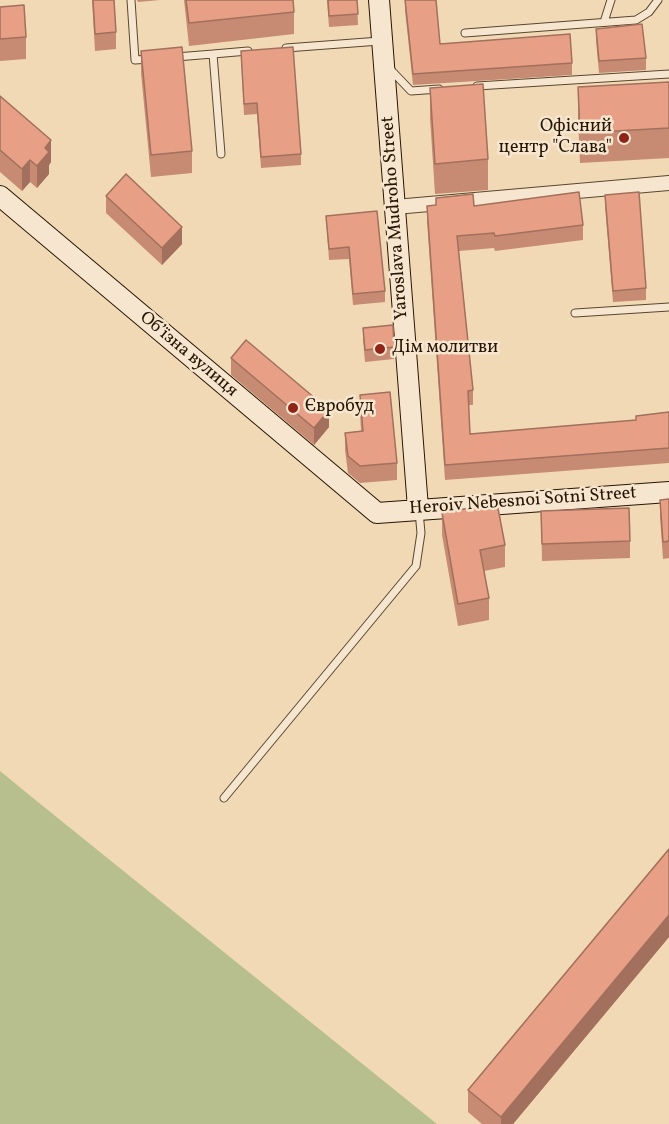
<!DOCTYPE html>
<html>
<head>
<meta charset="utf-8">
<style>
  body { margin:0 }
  canvas { display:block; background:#f1d9b6 }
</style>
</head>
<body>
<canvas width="669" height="1124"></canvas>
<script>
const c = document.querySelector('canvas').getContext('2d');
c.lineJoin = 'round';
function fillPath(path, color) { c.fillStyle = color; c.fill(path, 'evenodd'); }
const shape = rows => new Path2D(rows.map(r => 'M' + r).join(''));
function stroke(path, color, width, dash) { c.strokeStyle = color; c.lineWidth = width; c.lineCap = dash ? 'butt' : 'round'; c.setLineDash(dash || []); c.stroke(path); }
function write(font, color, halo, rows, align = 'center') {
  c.font = font + ' Vollkorn,serif'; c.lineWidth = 5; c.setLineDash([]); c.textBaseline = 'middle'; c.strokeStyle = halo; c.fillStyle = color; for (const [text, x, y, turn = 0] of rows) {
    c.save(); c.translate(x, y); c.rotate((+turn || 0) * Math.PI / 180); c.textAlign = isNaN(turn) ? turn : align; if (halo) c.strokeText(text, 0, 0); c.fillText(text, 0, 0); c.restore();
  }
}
const green = shape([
  [0,771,33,798,437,1124,0,1124]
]);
const lane = shape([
  [131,0,135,60,150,59],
  [604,22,611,0],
  [465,33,636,20,649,12,658,0],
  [286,48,380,41],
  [176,57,213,54],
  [390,69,411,91,439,89],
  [477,86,669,74],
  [221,154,213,54,248,51],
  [575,313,669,307],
  [224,798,416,566,421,533,419,511]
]);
const street = shape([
  [395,207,669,183]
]);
const secondary = shape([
  [379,0,418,508],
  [0,196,377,513,669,492]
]);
const wall = shape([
  [92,0,114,0,116,32,116,49,95,51],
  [137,0,160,0,138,2],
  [184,0,293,0,294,12,294,34,189,46],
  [327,0,357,0,358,25,329,27],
  [405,0,440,44,572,63,572,75,413,85,405,10],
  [0,7,26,37,26,59,0,61],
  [596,29,646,58,646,70,599,73,596,40],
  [141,51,192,151,192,173,151,177,141,73],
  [241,51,301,154,301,165,261,168,257,114,244,115],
  [669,82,669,158,580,163,578,118,578,87],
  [430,88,488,159,488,190,435,194,430,118],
  [0,96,51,162,49,165,49,174,37,188,30,182,22,191,0,172],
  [605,195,646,288,646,300,613,302,605,206],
  [106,196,182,244,162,265,106,213],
  [427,206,474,206,583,225,583,240,495,251,494,248,459,251,473,390,473,405,468,405,470,434,636,420,669,412,669,463,445,480,427,220],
  [326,216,385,291,385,302,353,305,349,259,329,260],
  [363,328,394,347,394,359,365,362,363,339],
  [231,358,329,427,314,445,231,375],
  [360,395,397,463,397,480,360,483,348,473,345,450,345,433,361,431,360,412],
  [669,499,669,558,663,559,660,517,660,500],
  [541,511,630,541,630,558,542,561],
  [442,513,505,545,505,567,484,571,489,598,489,620,458,626,442,535],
  [669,849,669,937,513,1124,482,1124,468,1112,468,1090]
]);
const shadedWall = shape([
  [51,140,51,162,49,165,49,174,37,188,37,166,45,148],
  [30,160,30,182,22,191,22,169],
  [182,227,182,244,162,265,162,248],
  [329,410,329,427,314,445,314,428],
  [669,915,669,937,513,1124,501,1124,501,1117]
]);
const building = shape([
  [93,0,114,0,116,32,95,34,93,0],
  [186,0,293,0,294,12,189,23,186,0],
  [328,0,357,0,358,14,329,16,328,0],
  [405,0,436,0,440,44,570,34,572,63,413,74,405,0],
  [24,5,26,37,0,39,0,7,24,5],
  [642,24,646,58,599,61,596,29,642,24],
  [182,47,192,151,151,155,141,51,182,47],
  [293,47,301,154,261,157,257,103,244,104,241,51,293,47],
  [669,82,669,128,580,133,578,87,669,82],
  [483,84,488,159,435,164,430,88,483,84],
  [0,96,51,140,45,148,49,152,37,166,30,160,22,169,0,150,0,96],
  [126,174,182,227,162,248,106,196,126,174],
  [579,192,583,225,495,236,494,233,457,236,473,390,468,391,470,434,636,420,636,416,669,412,669,448,445,465,427,206,436,205,436,198,473,194,474,206,579,192],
  [639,192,646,288,613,291,605,195,639,192],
  [377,211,385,291,353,294,349,247,329,249,326,216,377,211],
  [393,325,394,347,365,350,363,328,393,325],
  [246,340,329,410,314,428,231,358,246,340],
  [390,392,397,463,360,466,348,456,345,433,363,431,360,395,390,392],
  [669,499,669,541,663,542,660,500,669,499],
  [497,503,505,545,480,550,489,598,458,604,442,513,497,503],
  [629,508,630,541,542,544,541,511,629,508],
  [669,849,669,915,501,1117,468,1090,669,849]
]);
const markers = [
  [624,138,6,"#8f2418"],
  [380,349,6,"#8f2418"],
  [293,408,6,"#8f2418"]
];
const poiNames = [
  ["Офісний",612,128,"right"],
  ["центр \"Слава\"",612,149,"right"],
  ["Дім молитви",392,349],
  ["Євробуд",305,408]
];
const streetNames = [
  ["Yaroslava Mudroho Street",396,218,-94],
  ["Об’їзна вулиця",188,355,40],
  ["Heroiv Nebesnoi Sotni Street",523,502,-4]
];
fillPath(green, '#b8bf8f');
stroke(lane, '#59472f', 9);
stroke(street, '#59472f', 16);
stroke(secondary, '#261602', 22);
stroke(lane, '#f6e6d0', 7);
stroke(street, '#f6e6d0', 14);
stroke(secondary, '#f6e6d0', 20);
fillPath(wall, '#c78a72');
fillPath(shadedWall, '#a2705d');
fillPath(building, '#e7a085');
stroke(building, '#a2705d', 1.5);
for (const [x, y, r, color] of markers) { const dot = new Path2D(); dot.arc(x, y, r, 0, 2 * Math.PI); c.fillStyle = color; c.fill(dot); stroke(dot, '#f6e6d0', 2); }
write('18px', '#261602', '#f6e6d0', poiNames, 'left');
write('18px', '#261602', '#f6e6d0', streetNames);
</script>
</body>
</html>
